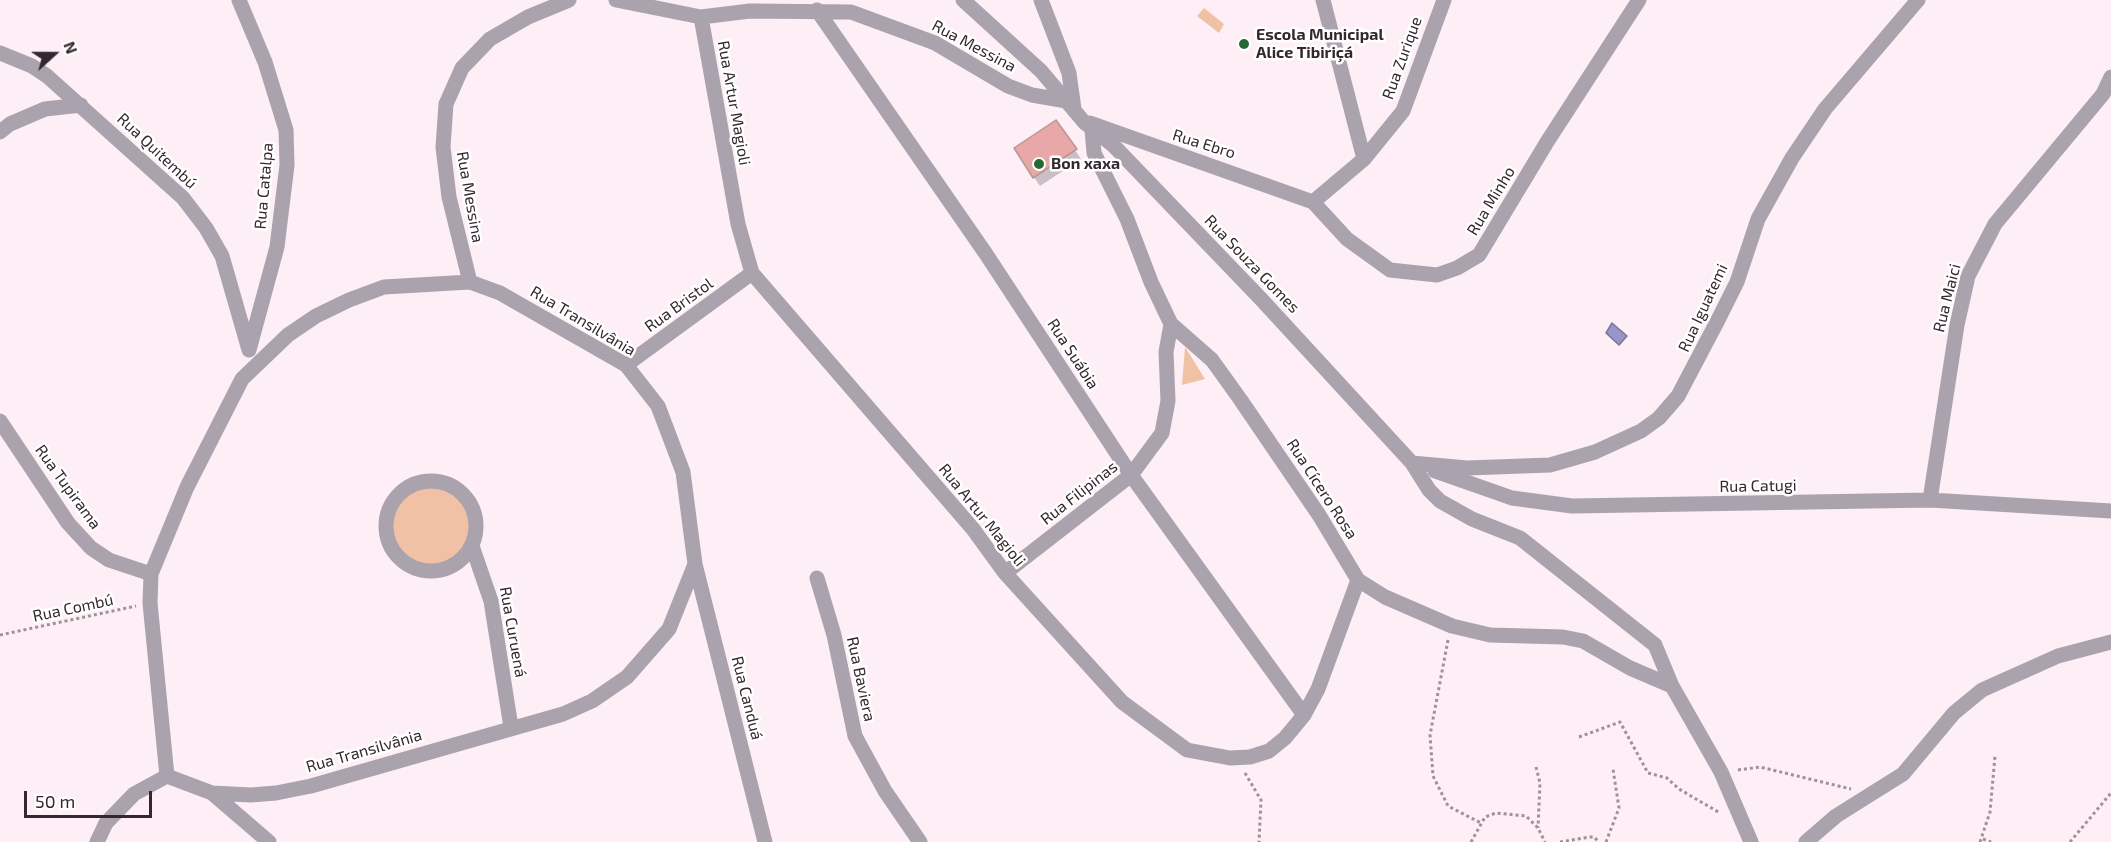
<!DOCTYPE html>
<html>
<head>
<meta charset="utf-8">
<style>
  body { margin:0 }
  #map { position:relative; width:2111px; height:842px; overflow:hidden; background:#fdeff5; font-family:"Exo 2",sans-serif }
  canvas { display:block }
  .north { position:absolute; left:24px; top:24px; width:60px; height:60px; -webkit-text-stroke:4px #fff; paint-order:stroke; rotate:69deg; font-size:16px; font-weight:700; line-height:24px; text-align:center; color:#34282e }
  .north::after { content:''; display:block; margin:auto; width:21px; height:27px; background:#34282e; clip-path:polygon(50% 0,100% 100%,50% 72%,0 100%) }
  .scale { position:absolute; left:24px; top:791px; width:128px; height:27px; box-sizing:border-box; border:3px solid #34282e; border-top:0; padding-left:8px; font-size:18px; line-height:21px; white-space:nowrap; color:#34282e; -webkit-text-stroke:4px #fff; paint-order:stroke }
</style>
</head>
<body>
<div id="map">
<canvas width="2111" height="842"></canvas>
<div class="north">N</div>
<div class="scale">50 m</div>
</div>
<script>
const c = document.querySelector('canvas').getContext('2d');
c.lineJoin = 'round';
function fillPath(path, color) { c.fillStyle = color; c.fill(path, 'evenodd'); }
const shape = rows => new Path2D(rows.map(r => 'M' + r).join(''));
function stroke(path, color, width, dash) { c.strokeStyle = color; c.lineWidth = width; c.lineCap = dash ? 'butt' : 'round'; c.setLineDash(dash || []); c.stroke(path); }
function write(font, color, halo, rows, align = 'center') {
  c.font = font + ' "Exo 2",sans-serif'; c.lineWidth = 5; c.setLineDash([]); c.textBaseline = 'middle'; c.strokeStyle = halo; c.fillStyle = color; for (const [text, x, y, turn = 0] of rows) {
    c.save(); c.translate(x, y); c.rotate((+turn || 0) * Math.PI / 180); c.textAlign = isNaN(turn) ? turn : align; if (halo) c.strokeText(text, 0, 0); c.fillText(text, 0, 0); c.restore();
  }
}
const green = shape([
  [1204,8,1224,24,1219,33,1197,16],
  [1185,347,1205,379,1182,385],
  '391 525a40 40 0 1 1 80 0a40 40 0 1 1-80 0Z'
]);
const water = shape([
  [1612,323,1627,336,1619,345,1606,333,1612,323]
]);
const shadow = shape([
  [1075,150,1081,159,1040,186,1021,158]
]);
const building = shape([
  [1056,120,1077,149,1033,178,1014,148,1056,120]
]);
const path = shape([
  [0,635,136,606],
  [1448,640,1430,735,1433,776,1448,806,1481,823],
  [1579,737,1620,722,1648,773,1667,778,1679,789,1720,813],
  [1536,767,1540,783,1538,828],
  [1738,770,1760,767,1851,789],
  [1245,773,1261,800,1259,842],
  [1983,839,1991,842],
  [1471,842,1485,817,1496,813,1526,816,1538,828,1545,842],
  [1560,842,1589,837,1594,837,1599,842],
  [1606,842,1619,808,1613,769],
  [1980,842,1990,812,1995,756],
  [2070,842,2111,793]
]);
const minor = shape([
  [239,0,265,62,286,130,287,165,277,247,249,350],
  [616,0,701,17,750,11,851,12,935,43,1008,86,1032,95,1067,101],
  [963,0,1041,71,1084,122,1113,145,1261,299,1412,463,1429,490,1440,501,1472,519,1520,538,1655,645,1672,686,1721,772,1751,842],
  [1041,0,1069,73,1074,109],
  [1323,0,1364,159],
  [817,10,986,254,1131,475,1304,715],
  [701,17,738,224,752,273,973,529,1005,573,1122,702,1187,750,1230,758,1250,757,1269,751,1285,738,1304,715,1318,689,1358,580],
  [0,53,32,66,47,76,183,198,206,228,222,256,249,350],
  [1090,123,1313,202,1347,239,1390,270,1437,275,1457,268,1479,255,1547,142,1639,0],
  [1092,129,1094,153,1127,219,1151,282,1171,324,1212,360,1240,399,1319,515,1358,580,1385,597,1452,626,1490,635,1563,637,1583,641,1630,668,1672,686],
  [0,132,10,124,45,109,81,105],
  [1313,202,1364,159,1403,111,1444,0],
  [470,282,500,293,626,365,658,406,683,472,695,564,669,629,627,677,592,701,563,714,311,786,276,793,251,795,212,793,167,776,150,603,151,574,187,487,242,379,288,335,316,316,349,300,384,287,470,282],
  [470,282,449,197,443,147,446,104,462,68,490,39,528,17,569,0],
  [626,365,752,273],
  [0,421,68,523,91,548,109,560,151,574],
  [1412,463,1467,468,1550,465,1595,452,1641,431,1659,418,1678,396,1718,320,1737,282,1758,219,1792,158,1825,109,1918,0],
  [1435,471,1512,498,1572,506,1930,500,2111,511],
  '386 526a45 45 0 1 1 90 0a45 45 0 1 1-90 0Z',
  [1930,500,1957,325,1968,276,1995,224,2103,94,2111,77],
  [472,546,491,601,511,727],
  [695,564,765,842],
  [1005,573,1131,475,1162,433,1168,401,1166,352,1171,324],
  [817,578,834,635,855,736,885,791,920,842],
  [212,793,269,842],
  [97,842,106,823,134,794,167,776],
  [1806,842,1836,816,1903,774,1954,713,1982,690,2058,656,2111,642]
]);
const markers = [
  [1244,44,6,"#276933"],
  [1039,164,6,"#276933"]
];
const poiNames = [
  ["Escola Municipal",1256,35],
  ["Alice Tibiriçá",1256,53],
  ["Bon xaxa",1051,164]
];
const streetNames = [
  ["Rua Messina",974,46,28],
  ["Rua Zurique",1402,58,-70],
  ["Rua Artur Magioli",734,103,80],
  ["Rua Ebro",1204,144,17],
  ["Rua Quitembú",157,151,43],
  ["Rua Catalpa",264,186,-85],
  ["Rua Messina",470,197,80],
  ["Rua Minho",1491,201,-59],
  ["Rua Souza Gomes",1252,264,46],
  ["Rua Maici",1947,298,-76],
  ["Rua Bristol",679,305,-36],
  ["Rua Iguatemi",1703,308,-65],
  ["Rua Transilvânia",583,321,31],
  ["Rua Suábia",1073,354,57],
  ["Rua Catugi",1758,486,-1],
  ["Rua Tupirama",68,487,54],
  ["Rua Cícero Rosa",1322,489,57],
  ["Rua Filipinas",1079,493,-38],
  ["Rua Artur Magioli",982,515,51],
  ["Rua Combú",73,608,-12],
  ["Rua Curuená",513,632,80],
  ["Rua Baviera",861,679,78],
  ["Rua Canduá",747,698,76],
  ["Rua Transilvânia",364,751,-16]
];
fillPath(green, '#f1c1a5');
fillPath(water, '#9796ca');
stroke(water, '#79759b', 1.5);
fillPath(shadow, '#0003');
fillPath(building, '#e8a8a7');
stroke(building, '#b99695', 1.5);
stroke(path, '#9e9197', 3, [3, 3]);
stroke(minor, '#aaa2ad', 15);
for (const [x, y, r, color] of markers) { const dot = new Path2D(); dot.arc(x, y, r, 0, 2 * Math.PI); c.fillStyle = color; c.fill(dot); stroke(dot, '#fff', 2); }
write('bold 16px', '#34282e', '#fff', poiNames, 'left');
write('16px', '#34282e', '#fff', streetNames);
</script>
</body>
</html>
